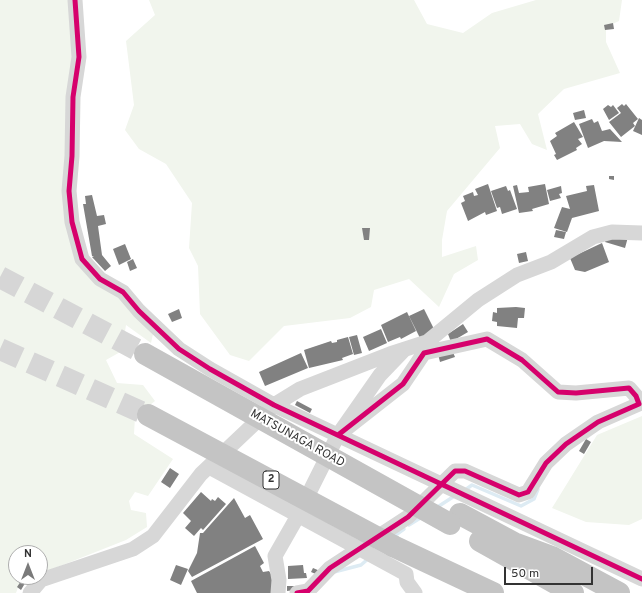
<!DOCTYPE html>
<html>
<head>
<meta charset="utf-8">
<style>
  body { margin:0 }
  #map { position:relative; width:642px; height:593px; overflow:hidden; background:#fff; font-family:Overpass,sans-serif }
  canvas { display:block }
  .north { position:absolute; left:8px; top:545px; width:40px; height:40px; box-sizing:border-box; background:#fff; border:1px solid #adadad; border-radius:50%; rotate:0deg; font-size:11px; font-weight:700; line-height:16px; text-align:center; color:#333 }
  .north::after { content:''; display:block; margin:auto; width:14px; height:18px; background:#7a7a7a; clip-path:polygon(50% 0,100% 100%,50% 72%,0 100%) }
  .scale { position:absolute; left:504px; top:567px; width:89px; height:18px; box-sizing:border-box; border:2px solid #333; border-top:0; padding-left:5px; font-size:12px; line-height:14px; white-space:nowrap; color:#333; -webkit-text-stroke:3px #fff; paint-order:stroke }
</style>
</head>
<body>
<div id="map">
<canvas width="642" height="593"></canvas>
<div class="north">N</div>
<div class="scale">50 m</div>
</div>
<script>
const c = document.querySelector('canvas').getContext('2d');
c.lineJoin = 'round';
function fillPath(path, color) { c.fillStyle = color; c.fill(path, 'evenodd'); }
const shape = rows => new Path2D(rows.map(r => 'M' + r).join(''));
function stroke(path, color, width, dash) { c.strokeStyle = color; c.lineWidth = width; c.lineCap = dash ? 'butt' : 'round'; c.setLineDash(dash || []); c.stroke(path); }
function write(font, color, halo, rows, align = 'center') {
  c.font = font + ' Overpass,sans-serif'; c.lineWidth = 4; c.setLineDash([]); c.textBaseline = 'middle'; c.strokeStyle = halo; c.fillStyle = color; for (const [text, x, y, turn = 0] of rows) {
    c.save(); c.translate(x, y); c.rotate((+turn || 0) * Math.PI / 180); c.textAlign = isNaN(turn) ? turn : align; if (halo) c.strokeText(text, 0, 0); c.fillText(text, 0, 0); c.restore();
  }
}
const green = shape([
  [0,0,72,0,76,253,153,334,151,343,126,325,122,351,106,360,117,383,143,385,155,401,135,417,134,434,173,459,148,496,135,492,129,501,131,510,146,513,147,527,126,540,40,574,40,553,16,553,16,577,28,577,21,579,16,593,0,593],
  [149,0,414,0,427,24,463,33,492,13,536,0,622,0,619,21,606,27,606,42,620,73,564,89,538,114,547,150,532,144,520,124,495,126,500,148,447,211,442,240,442,257,476,246,478,260,454,274,439,307,409,279,374,290,371,307,350,318,284,326,249,361,230,355,200,314,198,266,189,248,192,203,166,164,139,149,125,130,134,105,126,41,155,15],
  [642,416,642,519,629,525,586,522,552,508,597,435]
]);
const stream = shape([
  [465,490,472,485,521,506,534,499,538,489],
  [436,508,456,495],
  [409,525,422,517],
  [393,537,404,529],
  [334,572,361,565,369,558]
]);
const building = shape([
  [613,23,614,29,605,30,604,25],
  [622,104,624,106,626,104,638,119,633,123,635,126,621,137,609,122,621,113,617,108],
  [608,105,611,107,613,105,619,113,609,120,603,109],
  [584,110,586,118,575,120,573,113],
  [639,118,642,120,642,135,633,131],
  [592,119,594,123,598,121,602,131,610,129,622,142,604,141,588,148,579,124],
  [574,122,583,137,578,139,582,144,576,148,577,150,557,160,554,155,556,154,550,141,557,136,555,133],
  [609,176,614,176,614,180,609,179],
  [488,184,497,211,486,215,485,212,468,221,461,203,465,201,463,196,473,192,474,196,478,195,475,189],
  [545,184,549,204,532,209,533,211,519,213,513,186,517,185,519,193,529,192,528,187],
  [594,185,599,211,572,218,567,232,554,228,562,207,570,209,566,196,587,191,586,186],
  [506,186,508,191,510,190,517,209,502,214,500,207,497,208,491,191],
  [561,186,562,193,559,194,561,198,550,201,547,190],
  [92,195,97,216,104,215,106,224,98,226,102,255,111,266,105,271,92,257,94,256,92,256,83,204,86,204,85,196],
  [362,228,370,228,369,240,364,240],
  [556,230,566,232,564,239,554,237],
  [628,237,625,248,605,242,606,238],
  [602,243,609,262,585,272,575,270,570,258],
  [125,244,131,259,119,265,113,249],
  [526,252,528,261,519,263,517,254],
  [133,259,137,268,130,271,127,262],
  [516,307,525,308,524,318,518,318,517,328,497,326,497,322,492,321,493,312,497,313,497,308],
  [179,309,182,318,172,322,168,314],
  [424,309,435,331,420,338,409,316],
  [407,312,416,331,401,339,400,337,388,342,381,325],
  [463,324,468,332,451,342,448,334],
  [381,329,387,343,369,351,363,337],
  [357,335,362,353,354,355,349,337],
  [348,337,353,354,342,358,343,360,309,368,304,350,331,341,332,343,337,342,337,340],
  [452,350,455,357,440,362,438,354],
  [301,353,308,368,265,386,259,372],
  [297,401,312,409,310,413,295,405],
  [586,439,591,442,584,454,579,451],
  [170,468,179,474,170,488,161,482],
  [201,492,211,501,212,499,215,501,218,497,226,504,203,530,201,528,194,536,185,528,191,521,183,513],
  [234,498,245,518,250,515,263,539,192,577,188,571,197,553,200,533,203,533],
  [255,546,264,563,260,566,263,572,269,571,273,577,271,593,197,593,191,581],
  [176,565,188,569,181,585,170,580],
  [303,565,304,573,306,573,307,578,288,579,288,566],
  [313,568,320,571,318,575,311,572],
  [23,578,27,580,21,590,17,587],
  [287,586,295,586,295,590,287,591]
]);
const highwayTunnel = shape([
  [0,277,145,354],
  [0,349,148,415]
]);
const minor = shape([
  [75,0,79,57,73,97,72,156,69,191,72,222,82,259,100,279,123,292,139,311,179,349,210,369,274,405,642,579],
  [209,467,406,574,407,582,415,593],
  [30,593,41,580,133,549,153,536,201,474,274,405,300,389,390,354,427,342,478,300,517,275,551,262,593,237,612,232,642,233],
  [278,593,279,580,275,556,295,521,338,435,380,375,403,351],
  [297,593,308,591,330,568,408,517,455,471,465,471,519,495,528,492,546,463,566,444,598,422,639,404,636,396,629,388,576,393,558,392,522,360,487,339,424,353,403,384,338,435]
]);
const highway = shape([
  [460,514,514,543,552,557,619,593],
  [480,541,573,593],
  [393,546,493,593]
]);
const highwayBridge = shape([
  [145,354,450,524],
  [148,415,393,546]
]);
const cycleway = shape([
  [75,0,79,57,73,97,72,156,69,191,72,222,82,259,100,279,123,292,139,311,179,349,210,369,274,405,642,579],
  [297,593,308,591,330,568,408,517,455,471,465,471,519,495,528,492,546,463,566,444,598,422,639,404,636,396,629,388,576,393,558,392,522,360,487,339,424,353,403,384,338,435]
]);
const shields = [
  [271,480,16]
];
const shieldNames = [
  ["2",271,480]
];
const streetNames = [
  ["MATSUNAGA ROAD",297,439,29]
];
fillPath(green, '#f1f5ed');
stroke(stream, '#ddebf3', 3.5);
fillPath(building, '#818181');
stroke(highwayTunnel, '#d6d6d6', 22, [22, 11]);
stroke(minor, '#d7d7d7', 15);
stroke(highway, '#c4c4c4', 22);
stroke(highwayBridge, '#c4c4c4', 22);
stroke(cycleway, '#d6006c', 5);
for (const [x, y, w] of shields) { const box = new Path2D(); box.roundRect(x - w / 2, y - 9, w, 18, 3); c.fillStyle = '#fff'; c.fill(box); stroke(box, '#333', 1); }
write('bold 11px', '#333', null, shieldNames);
write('12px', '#333', '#fff', streetNames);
</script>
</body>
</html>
